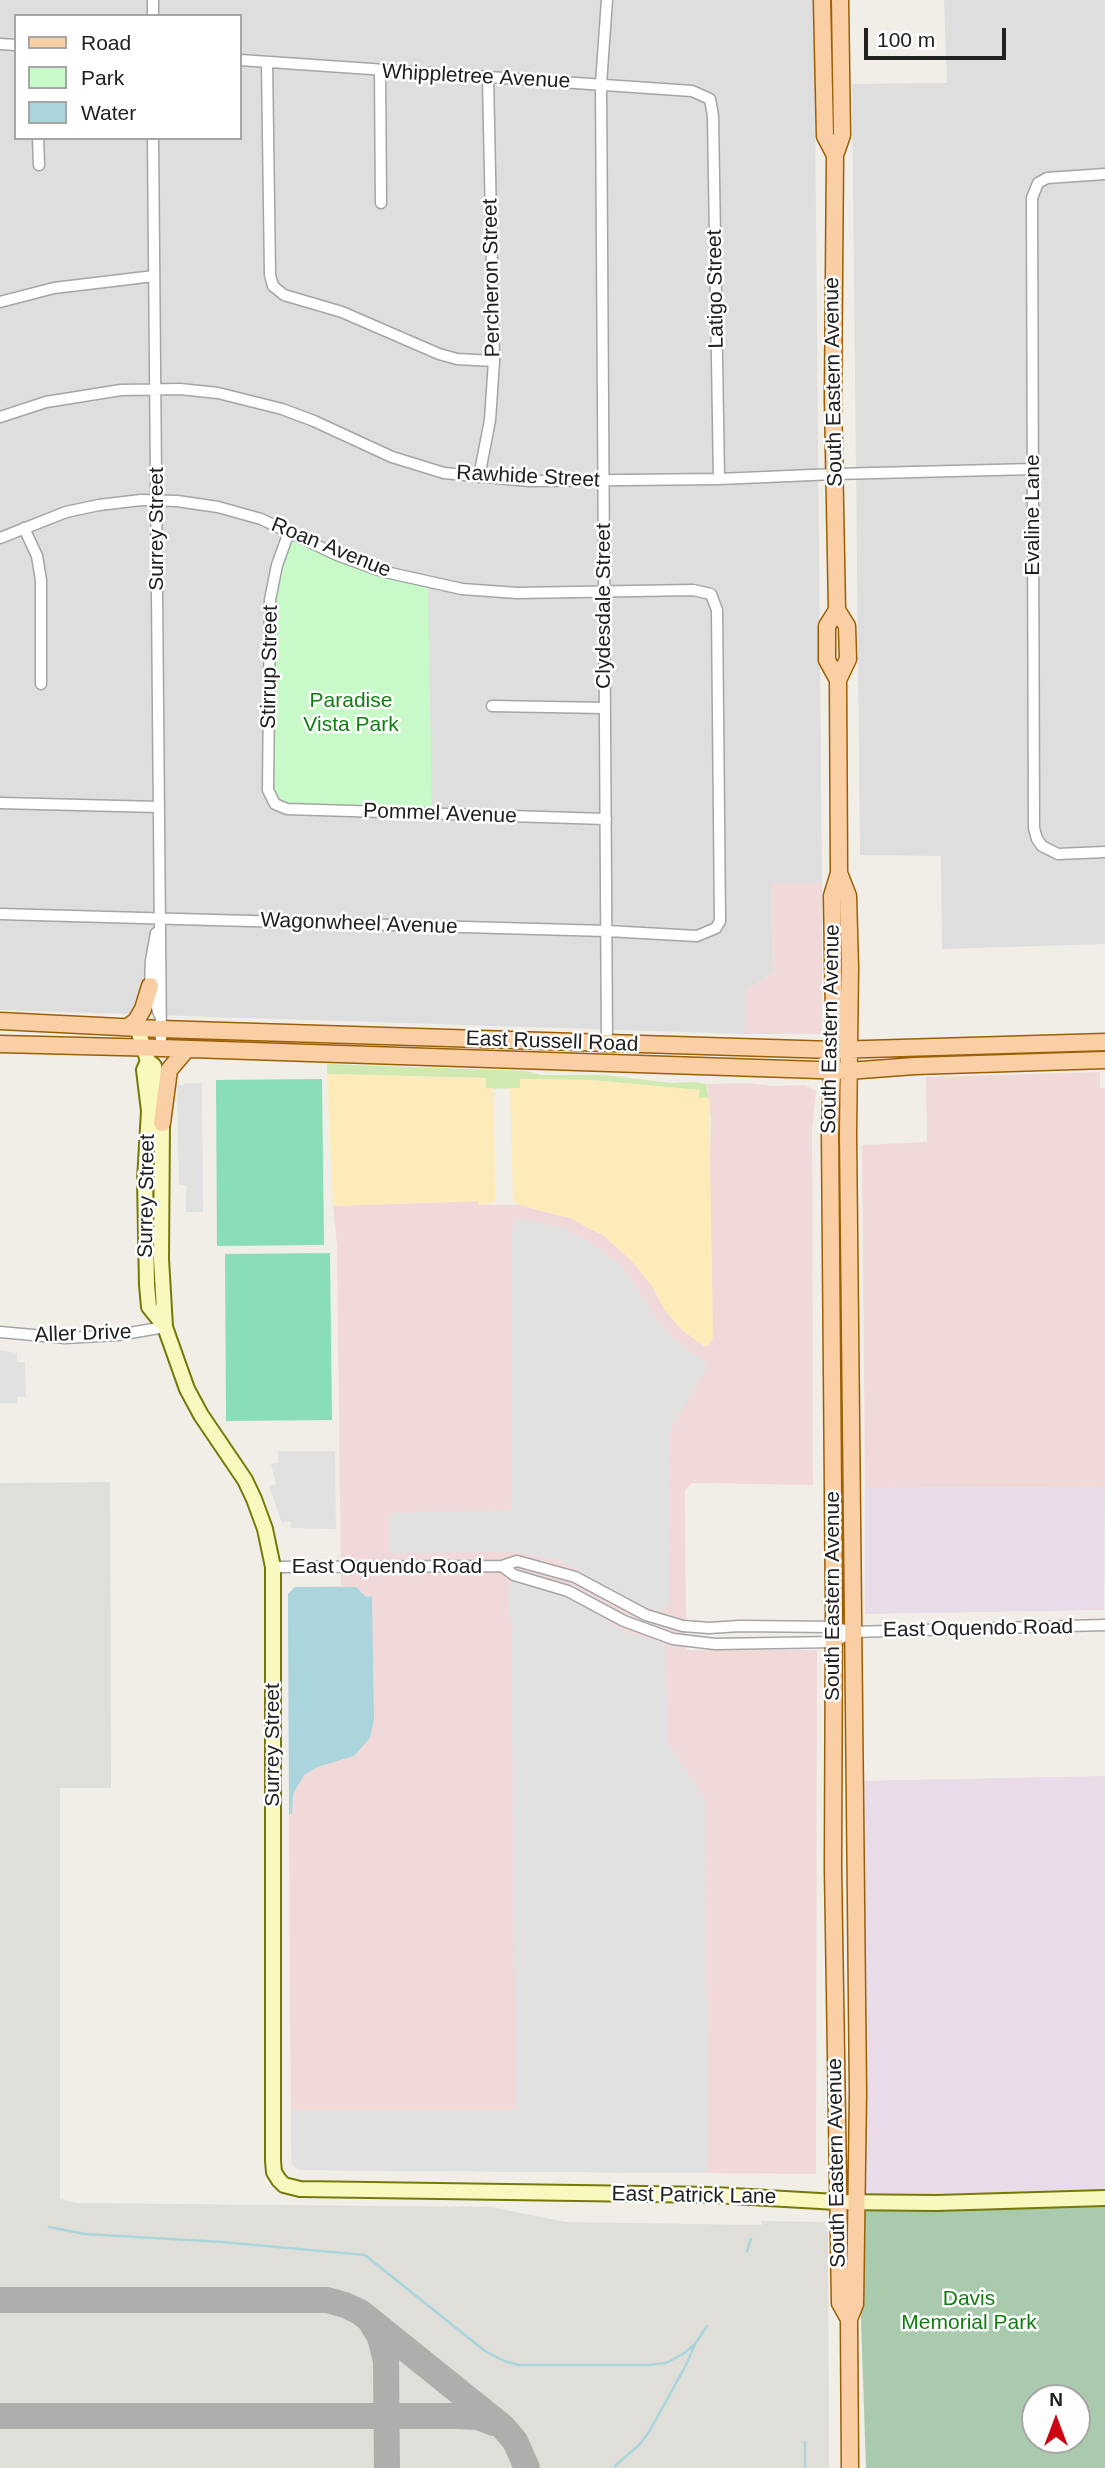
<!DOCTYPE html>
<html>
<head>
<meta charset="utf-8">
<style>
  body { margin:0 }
  #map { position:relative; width:1105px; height:2468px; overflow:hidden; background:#f1eee8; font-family:Helvetica,sans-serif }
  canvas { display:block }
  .legend { position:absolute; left:14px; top:14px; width:228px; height:126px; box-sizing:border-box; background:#fff; border:2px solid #a6a6a6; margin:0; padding:9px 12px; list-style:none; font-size:21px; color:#212121 }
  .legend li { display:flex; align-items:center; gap:14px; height:35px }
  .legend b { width:35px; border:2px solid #a6a6a6 }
  .north { position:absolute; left:1021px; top:2384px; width:70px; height:70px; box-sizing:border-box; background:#fff; border:2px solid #a6a6a6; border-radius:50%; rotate:0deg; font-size:19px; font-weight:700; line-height:28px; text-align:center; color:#212121 }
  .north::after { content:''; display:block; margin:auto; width:24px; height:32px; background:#ce0513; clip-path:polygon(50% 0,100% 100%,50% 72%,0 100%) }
  .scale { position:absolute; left:864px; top:28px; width:142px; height:32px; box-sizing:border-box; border:4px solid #212121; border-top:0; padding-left:9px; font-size:21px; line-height:24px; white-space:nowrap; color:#212121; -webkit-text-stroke:5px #fff; paint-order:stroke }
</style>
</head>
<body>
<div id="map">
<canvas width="1105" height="2468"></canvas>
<ul class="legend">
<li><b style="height:9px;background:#facfa5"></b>Road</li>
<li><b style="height:19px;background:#c8f9c9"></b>Park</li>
<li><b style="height:19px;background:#aad5dd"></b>Water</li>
</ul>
<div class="north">N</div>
<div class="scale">100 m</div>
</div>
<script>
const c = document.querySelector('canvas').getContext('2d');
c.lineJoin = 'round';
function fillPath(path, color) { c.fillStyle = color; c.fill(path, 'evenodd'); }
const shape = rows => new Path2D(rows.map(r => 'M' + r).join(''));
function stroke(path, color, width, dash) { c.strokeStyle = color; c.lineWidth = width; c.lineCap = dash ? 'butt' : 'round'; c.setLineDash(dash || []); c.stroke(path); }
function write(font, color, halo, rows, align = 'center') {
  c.font = font + ' Helvetica,sans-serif'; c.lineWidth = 5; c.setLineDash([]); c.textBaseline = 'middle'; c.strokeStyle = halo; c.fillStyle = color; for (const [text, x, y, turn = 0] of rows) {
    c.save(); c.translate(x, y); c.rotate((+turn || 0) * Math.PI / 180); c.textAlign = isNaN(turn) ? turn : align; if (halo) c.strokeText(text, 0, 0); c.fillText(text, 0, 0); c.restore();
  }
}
const residential = shape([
  [0,0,814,0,822,883,771,884,773,973,745,991,745,1034,0,1010],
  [16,16,240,16,240,138,16,138],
  [944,0,1105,0,1105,944,942,949,941,856,860,855,852,84,947,83]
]);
const commercial = shape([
  [771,883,822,883,822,1034,745,1034,745,991,773,973],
  [1100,1072,1100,1088,1105,1088,1105,1487,865,1488,862,1145,927,1142,926,1077],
  [748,1083,771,1086,805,1085,816,1091,812,1129,813,1485,692,1483,685,1490,686,1650,817,1650,816,2174,298,2170,291,2163,288,1594,295,1587,341,1586,337,1245,333,1206,478,1201,479,1205,519,1205,570,1218,604,1236,631,1260,652,1286,665,1310,681,1329,704,1346,711,1121,708,1089,706,1084]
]);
const industrial = shape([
  [1105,1487,1104,1610,865,1614,865,1488],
  [1105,1776,1105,2198,857,2202,854,1781]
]);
const airport = shape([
  [110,1482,111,1788,60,1788,60,2199,76,2203,491,2207,566,2222,761,2225,762,2221,824,2222,828,2230,829,2468,0,2468,0,1483]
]);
const grass = shape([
  [327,1064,526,1071,540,1075,605,1075,670,1083,695,1082,706,1084,709,1098,699,1098,698,1090,590,1080,520,1079,520,1088,486,1089,486,1078,327,1074]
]);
const sand = shape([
  [327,1074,486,1078,486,1088,494,1088,495,1201,490,1204,478,1205,478,1201,333,1206],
  [520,1079,590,1080,699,1090,699,1098,709,1098,713,1338,708,1346,704,1346,681,1329,665,1310,652,1286,631,1260,604,1236,570,1218,519,1205,513,1201,510,1088,520,1088]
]);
const cemetery = shape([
  [1105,2198,1105,2468,866,2468,857,2202],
  [1035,2398,1077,2398,1077,2440,1035,2440]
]);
const park = shape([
  [294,535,428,584,432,815,283,809,272,799,271,626,278,574]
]);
const pitch = shape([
  [322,1079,324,1245,217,1246,216,1080],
  [330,1253,332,1420,226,1421,225,1254]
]);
const parking = shape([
  [185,1083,202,1083,203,1212,186,1212,186,1185,179,1185,177,1085,184,1085],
  [515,1219,532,1220,563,1228,598,1248,624,1269,661,1325,674,1339,690,1352,706,1360,707,1367,670,1430,669,1604,662,1612,646,1607,574,1568,552,1559,513,1552,390,1553,389,1513,511,1510,512,1233],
  [0,1350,17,1353,17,1362,25,1362,26,1397,17,1397,17,1403,0,1403],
  [278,1451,335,1451,336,1529,291,1528,290,1521,282,1523,269,1486,276,1484,271,1464,278,1463],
  [513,1582,564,1595,625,1632,665,1644,668,1743,705,1799,708,2173,298,2170,291,2163,291,2110,516,2110,511,1628,508,1587]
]);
const water = shape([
  [295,1587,356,1587,366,1597,372,1596,374,1720,370,1738,354,1756,317,1767,304,1775,293,1794,292,1814,289,1814,288,1594]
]);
const stream = shape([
  [49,2227,85,2234,222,2242,365,2255,485,2351,504,2361,519,2365,647,2365,666,2363,683,2354,695,2344],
  [747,2251,751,2239],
  [805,2442,805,2468],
  [615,2466,639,2445,649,2432,686,2365,695,2344,707,2326]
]);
const taxiway = shape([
  [0,2300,327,2300,345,2305,360,2312,503,2427,515,2441,527,2468],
  [372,2324,380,2337,386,2361,387,2468],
  [0,2416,459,2416,478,2417,494,2423]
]);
const street = shape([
  [607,0,601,84,607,1044],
  [153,16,153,0],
  [0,44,16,45],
  [240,60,692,91,710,99,713,116,719,479],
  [267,63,270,275,273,286,284,295,342,312,439,354,457,359,494,361],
  [380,71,381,203],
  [38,138,39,165],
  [153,138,161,1048],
  [1105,174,1047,178,1038,183,1032,198,1034,828,1037,839,1042,846,1058,854,1105,852],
  [0,302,54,288,154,276],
  [0,417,46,402,121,390,180,389,218,393,282,409,314,421,392,457,444,473,529,481,719,479,835,474,1033,469],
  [479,477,490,420,494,361,488,78],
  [24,528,37,556,41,580,41,684],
  [289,532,277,565,270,600,268,790,275,804,287,809,606,819],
  [0,538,66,512,99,505,141,500,177,501,218,507,261,519,337,555,381,571,462,589,517,593,693,590,711,594,717,610,720,921,716,928,697,936,607,931,0,914],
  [492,706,605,708],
  [0,803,159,807],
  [156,933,151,961,150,986,159,1014],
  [0,1332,65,1338,118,1335,165,1327],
  [502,1566,514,1575,568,1591,624,1621,673,1639,715,1644,834,1642,852,1632],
  [273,1567,502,1566,517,1561,575,1577,646,1615,683,1626,709,1628,740,1626,834,1627,852,1632,1105,1625]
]);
const secondary = shape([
  [137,1027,148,1061,154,1066,162,1123,161,1259,165,1327,187,1389,201,1415,245,1480,254,1499,265,1529,273,1567,273,2161,274,2172,279,2180,284,2185,300,2189,715,2195,837,2202,936,2203,1105,2198],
  [148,1061,144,1070,149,1111,145,1180,147,1285,149,1307,165,1327]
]);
const primary = shape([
  [822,0,825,136,835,155],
  [837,610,827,626,827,660,838,680,839,873,848,896,850,967,848,1134,858,2093,855,2304,849,2319,850,2468],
  [838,680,848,659,847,626,837,610,833,399,835,155,842,135,840,0],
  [839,873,832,896,834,1014,830,1134,834,1611,833,1868,840,2303,849,2319],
  [0,1021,160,1029,833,1050,1105,1042],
  [129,1026,136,1021,143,1009,150,986],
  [0,1044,161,1048,848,1071,915,1066,1105,1060],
  [162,1123,169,1070,187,1049]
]);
const streetNames = [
  ["Whippletree Avenue",476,77,3],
  ["Percheron Street",492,278,-91],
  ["Latigo Street",716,289,-91],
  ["South Eastern Avenue",834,382,-91],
  ["Rawhide Street",528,477,3],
  ["Evaline Lane",1033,515,-90],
  ["Surrey Street",157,529,-90],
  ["Roan Avenue",331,548,22],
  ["Clydesdale Street",604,606,-90],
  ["Stirrup Street",270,667,-89],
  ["Pommel Avenue",440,814,2],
  ["Wagonwheel Avenue",359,924,2],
  ["South Eastern Avenue",831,1029,-89],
  ["East Russell Road",552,1042,2],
  ["Surrey Street",147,1196,-89],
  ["Aller Drive",83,1334,-2],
  ["East Oquendo Road",387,1567],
  ["South Eastern Avenue",833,1596,-90],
  ["East Oquendo Road",978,1629,-1],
  ["Surrey Street",273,1745,-90],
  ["South Eastern Avenue",837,2163,-91],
  ["East Patrick Lane",694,2196,1]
];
const parkNames = [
  ["Paradise",351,701],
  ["Vista Park",351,725],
  ["Davis",969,2299],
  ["Memorial Park",969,2323]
];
fillPath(residential, '#dfdede');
fillPath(commercial, '#f1d9d9');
fillPath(industrial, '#eadbe8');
fillPath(airport, '#e0ded9');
fillPath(grass, '#d0e9b0');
fillPath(sand, '#fdebba');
fillPath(cemetery, '#aacaad');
fillPath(park, '#c8f9c9');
fillPath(pitch, '#89deb7');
fillPath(parking, '#e1e1e1');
fillPath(water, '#aad5dd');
stroke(stream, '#aad5dd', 2.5);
stroke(taxiway, '#b0aeac', 26);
stroke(street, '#a5a5a5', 13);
stroke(secondary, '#757908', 18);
stroke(primary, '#9b5f04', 19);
stroke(street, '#fff', 10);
stroke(secondary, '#f9f8bf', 14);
stroke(primary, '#facfa5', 16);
write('21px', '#212121', '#fff', streetNames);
write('21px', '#0f8010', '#fff', parkNames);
</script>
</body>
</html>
